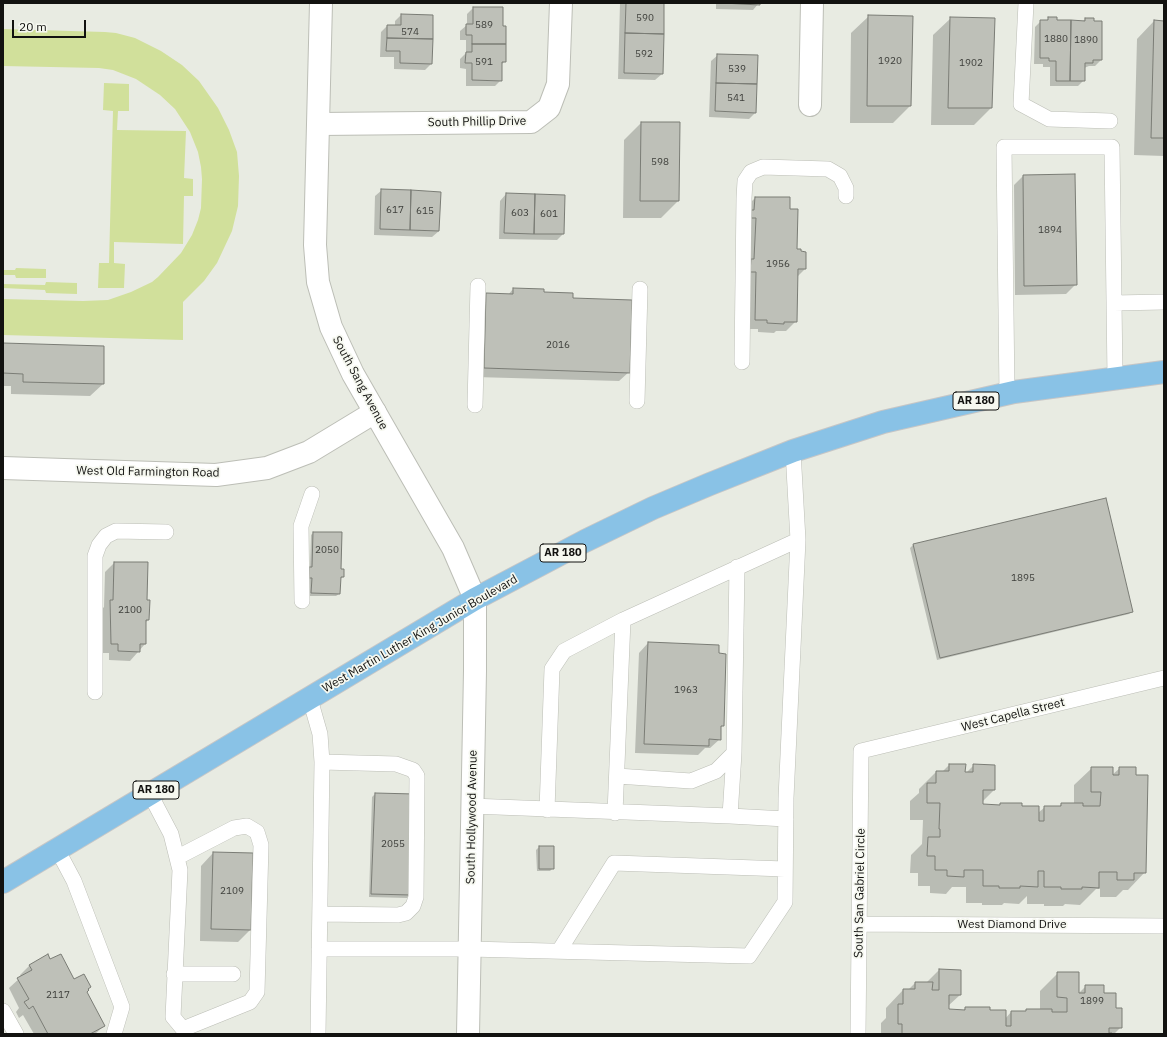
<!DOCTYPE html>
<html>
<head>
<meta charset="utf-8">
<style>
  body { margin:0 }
  #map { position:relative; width:1167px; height:1037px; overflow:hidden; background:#e8ebe2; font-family:"IBM Plex Sans",sans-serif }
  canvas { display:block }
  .frame { position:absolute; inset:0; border:4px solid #121210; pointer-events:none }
  .scale { position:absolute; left:12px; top:20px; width:74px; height:18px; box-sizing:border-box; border:2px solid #121210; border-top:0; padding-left:5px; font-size:12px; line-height:14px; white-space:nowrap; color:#121210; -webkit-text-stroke:3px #f6f8f0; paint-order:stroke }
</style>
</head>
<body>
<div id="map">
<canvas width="1167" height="1037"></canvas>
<div class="frame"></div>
<div class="scale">20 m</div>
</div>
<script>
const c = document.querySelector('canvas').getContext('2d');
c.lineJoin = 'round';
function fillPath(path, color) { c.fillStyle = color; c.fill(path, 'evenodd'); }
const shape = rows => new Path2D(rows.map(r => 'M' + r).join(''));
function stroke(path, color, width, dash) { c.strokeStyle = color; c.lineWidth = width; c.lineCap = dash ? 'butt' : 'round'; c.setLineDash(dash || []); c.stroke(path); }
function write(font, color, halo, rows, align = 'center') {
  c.font = font + ' "IBM Plex Sans",sans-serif'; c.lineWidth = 3.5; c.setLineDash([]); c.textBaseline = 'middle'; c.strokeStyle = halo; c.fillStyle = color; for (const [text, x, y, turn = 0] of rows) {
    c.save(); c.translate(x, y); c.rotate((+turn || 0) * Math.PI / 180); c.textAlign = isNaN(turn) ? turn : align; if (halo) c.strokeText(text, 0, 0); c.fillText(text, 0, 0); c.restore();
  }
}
const green = shape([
  [3,29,105,32,116,33,135,38,161,51,182,65,199,81,218,108,229,130,237,152,239,176,238,206,232,231,217,263,204,281,183,302,183,340,3,335,3,299,83,301,108,300,131,292,152,282,158,277,181,253,192,235,198,220,201,208,202,179,201,167,198,152,190,132,175,109,160,95,136,79,113,70,99,68,3,66],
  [104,83,129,84,129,111,118,111,117,130,186,131,184,178,193,179,193,196,184,196,183,244,114,242,114,263,125,264,124,288,98,288,99,263,109,263,113,111,103,110],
  [16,268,46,269,46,278,16,278,15,275,3,275,3,270,15,270],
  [46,282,77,283,77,294,46,293,45,290,3,288,3,284,45,285]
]);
const shadow = shape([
  [620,3,663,3,662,74,655,80,618,79],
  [716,3,759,3,753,10,716,9],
  [473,8,502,27,505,61,501,65,501,80,495,86,466,86,466,69,460,68,460,59,466,53,466,40,460,40,460,31,467,25,467,14],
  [401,15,431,64,425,70,394,69,394,57,380,57,381,32,387,26,395,26,395,21],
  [869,16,910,106,893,123,850,123,851,33],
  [951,18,994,19,991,108,974,125,931,125,933,35],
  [1049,18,1056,21,1082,22,1085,19,1101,60,1095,66,1089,66,1084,68,1084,80,1078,86,1050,86,1050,67,1043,67,1043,64,1034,64,1035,27,1041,21,1046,21],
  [1154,21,1164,22,1164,156,1134,155,1137,39],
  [718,55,755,113,749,119,709,117,711,61],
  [641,123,678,201,661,218,623,218,624,140],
  [1074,175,1076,284,1066,294,1015,295,1014,185,1023,176],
  [382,190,440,193,439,231,432,237,374,235,375,196],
  [506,194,563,234,557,240,499,239,500,201],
  [755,198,789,210,796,250,805,269,797,277,796,321,786,331,776,331,774,333,758,332,758,329,746,329,746,207],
  [513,289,543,293,572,299,629,372,619,381,475,377,477,303,487,294,508,295],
  [3,344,103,347,103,384,90,396,11,394,11,386,3,386],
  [1106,500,1132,611,1129,614,937,660,910,548,913,545],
  [313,533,340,570,343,577,340,579,339,594,336,596,309,596,309,580,307,580,310,568,311,535],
  [114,563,146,601,148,620,145,623,145,644,130,661,109,660,109,653,102,653,101,610,104,607,105,572],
  [648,643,723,725,720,728,720,739,710,748,705,748,698,755,635,753,639,653],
  [949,765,965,765,964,773,966,773,974,765,994,790,982,802,982,805,999,806,1001,804,1021,807,1038,813,1045,807,1059,807,1061,804,1074,804,1074,785,1092,768,1112,775,1120,768,1135,776,1145,872,1128,890,1123,890,1116,897,1100,897,1100,889,1096,889,1080,905,1065,904,1063,906,1044,906,1044,904,1027,904,1027,896,1019,904,1004,903,1002,905,982,905,982,903,966,903,966,887,952,887,946,894,930,893,930,886,918,886,918,873,910,873,911,855,922,844,923,820,910,820,910,801,919,793,919,789,936,772,942,772],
  [375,794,410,895,407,898,369,897,372,797],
  [539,847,553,868,550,871,537,871,536,850],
  [213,853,250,930,238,942,200,941,201,866],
  [50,961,74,980,90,987,86,992,104,1026,95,1034,34,1034,23,1015,19,1018,16,1012,19,1008,9,988,21,977,20,975,30,965],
  [939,970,960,995,948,1006,948,1010,963,1011,965,1008,989,1011,1005,1019,1011,1012,1024,1012,1027,1010,1040,1010,1040,991,1058,973,1078,994,1086,986,1103,994,1115,1009,1121,1027,1114,1034,881,1034,881,1023,886,1018,886,1008,903,990,908,990,915,983,926,983]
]);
const building = shape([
  [626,3,664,3,664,34,625,33,626,3],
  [722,3,760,3,760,5,722,3],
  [473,7,503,7,503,26,506,26,506,44,472,44,472,35,466,35,466,24,473,24,473,7],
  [401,14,433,15,433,39,387,38,387,25,401,25,401,14],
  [868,15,913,16,911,106,867,106,868,15],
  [950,17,995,18,992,108,948,108,950,17],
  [1048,17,1057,17,1057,20,1071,20,1070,81,1056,81,1056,61,1049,61,1049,58,1040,58,1040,20,1048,20,1048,17],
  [1085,18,1094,18,1094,21,1102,21,1102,60,1093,60,1093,63,1085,63,1085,81,1070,81,1071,20,1085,21,1085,18],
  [1154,20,1164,21,1164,138,1151,138,1154,20],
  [625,33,664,34,663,74,624,73,625,33],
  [387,38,433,39,432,64,400,63,400,51,386,51,387,38],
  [472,44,506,44,506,62,502,62,502,81,472,80,472,63,465,63,466,52,472,52,472,44],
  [717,54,758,55,757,84,716,83,717,54],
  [716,83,757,84,756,113,715,111,716,83],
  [641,122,680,122,679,201,640,201,641,122],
  [1075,174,1077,285,1024,286,1023,175,1075,174],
  [381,189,411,190,410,230,380,229,381,189],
  [411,190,441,192,439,231,410,230,411,190],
  [506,193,535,194,534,234,504,233,506,193],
  [535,194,565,195,564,234,534,234,535,194],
  [755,197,790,197,790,209,798,209,797,249,801,249,801,251,806,252,806,269,798,269,797,322,784,322,784,324,767,323,767,320,755,320,756,272,750,272,751,259,754,259,756,218,751,218,751,210,754,210,755,197],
  [513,288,544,289,544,292,573,293,573,298,632,300,630,373,484,368,486,293,513,294,513,288],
  [3,343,104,346,104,384,23,382,23,374,3,373,3,343],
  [1106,498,1133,612,940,658,913,544,1106,498],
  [313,532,342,532,341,569,344,569,344,577,341,577,340,594,311,593,312,578,309,578,309,567,312,567,313,532],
  [114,562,148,562,147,600,150,600,149,620,146,620,146,644,140,644,140,652,118,651,118,644,111,644,110,600,113,600,114,562],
  [648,642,719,645,719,653,726,654,724,726,721,726,721,740,709,739,709,746,644,744,648,642],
  [949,764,966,764,965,772,973,772,973,764,995,765,995,790,983,790,983,804,1000,805,1000,803,1022,803,1022,806,1039,806,1039,821,1044,821,1044,806,1061,806,1061,803,1083,803,1083,806,1100,806,1101,792,1091,792,1091,767,1113,767,1113,775,1119,775,1119,767,1136,767,1136,775,1148,775,1146,873,1134,873,1134,880,1117,880,1117,872,1099,872,1099,888,1082,887,1082,889,1061,889,1061,887,1044,887,1044,871,1038,871,1038,887,1020,886,1020,888,999,888,999,886,983,886,983,870,964,870,964,877,947,876,947,870,935,870,935,856,927,856,928,837,940,837,940,829,939,829,940,803,927,803,927,783,936,783,936,771,949,771,949,764],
  [375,793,414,794,411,895,371,894,375,793],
  [539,846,554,846,554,869,539,869,539,846],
  [213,852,253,853,251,930,211,929,213,852],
  [48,954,50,959,61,954,74,979,84,974,91,987,88,989,89,990,87,992,105,1026,90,1034,48,1034,33,1006,29,1009,24,1002,29,999,17,978,32,970,29,965,48,954],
  [939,969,961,970,961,995,949,995,949,1009,965,1010,965,1007,990,1007,990,1010,1006,1010,1006,1026,1011,1026,1011,1011,1026,1011,1026,1009,1052,1009,1052,1012,1067,1012,1067,998,1057,997,1057,972,1079,972,1079,993,1085,993,1085,985,1104,985,1104,993,1116,993,1116,1008,1122,1008,1122,1028,1109,1028,1109,1033,1112,1033,1112,1034,902,1034,902,1024,898,1024,898,1004,903,1004,903,989,915,989,915,982,933,982,932,990,939,990,939,969]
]);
const service = shape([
  [1026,3,1021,104,1049,119,1110,121],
  [1114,303,1164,302],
  [742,362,744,198,745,181,751,172,763,167,828,169,840,176,846,188,846,196],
  [1007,394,1004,147,1112,147,1115,378],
  [637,401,640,289],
  [475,405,478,286],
  [302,601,301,526,312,494],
  [95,692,95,556,99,545,106,536,116,531,166,532],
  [310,699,320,734,322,762,318,1034],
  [617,776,691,781,716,771,734,753],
  [150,794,171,834,180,870,173,1017,183,1029,250,1002,257,992,261,845,257,832,247,826,234,828,178,857],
  [471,806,730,816,786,819],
  [547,810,552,669,564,651,623,620,798,540],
  [615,813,623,620],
  [730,816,734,753,737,567],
  [57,849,74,881,122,1007,114,1034],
  [320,914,398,915,406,913,413,906,416,897,417,776,413,770,396,764,322,762],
  [859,924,1164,926],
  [319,949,469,949,749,956,785,902,786,798,798,540,793,451],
  [559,951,614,863,785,869],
  [174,974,233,974],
  [3,1011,16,1034],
  [858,1034,861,751,1164,678]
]);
const minor = shape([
  [810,105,812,3],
  [319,124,531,122,549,108,558,84,561,3],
  [3,468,216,475,267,468,309,452,375,412],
  [468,1034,475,671,475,599]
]);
const tertiary = shape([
  [321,3,315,245,318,282,331,327,353,374,453,548,475,599]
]);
const primary = shape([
  [3,882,475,599,585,541,653,508,710,484,793,451,883,422,1014,392,1164,372]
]);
const numberNames = [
  ["590",645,18],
  ["589",484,25],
  ["574",410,32],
  ["1880",1056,39],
  ["1890",1086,40],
  ["592",644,54],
  ["1920",890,61],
  ["591",484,62],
  ["1902",971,63],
  ["539",737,69],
  ["541",736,98],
  ["598",660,162],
  ["617",395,210],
  ["615",425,211],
  ["603",520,213],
  ["601",549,214],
  ["1894",1050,230],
  ["1956",778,264],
  ["2016",558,345],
  ["2050",327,550],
  ["1895",1023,578],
  ["2100",130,610],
  ["1963",686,690],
  ["2055",393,844],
  ["2109",232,891],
  ["2117",58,995],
  ["1899",1092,1001]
];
const shields = [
  [976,401,46],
  [563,553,46],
  [156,790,46]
];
const shieldNames = [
  ["AR 180",976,401],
  ["AR 180",563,553],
  ["AR 180",156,790]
];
const streetNames = [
  ["South Phillip Drive",477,122,-1],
  ["South Sang Avenue",360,383,62],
  ["West Old Farmington Road",148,472,1],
  ["West Martin Luther King Junior Boulevard",420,634,-30],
  ["West Capella Street",1013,715,-14],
  ["South Hollywood Avenue",472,817,-89],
  ["South San Gabriel Circle",860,893,-89],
  ["West Diamond Drive",1012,925]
];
fillPath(green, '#d1e09b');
fillPath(shadow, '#0003');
fillPath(building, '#bec0b8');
stroke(building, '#7a7c75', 1);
stroke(service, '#bcbeb6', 16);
stroke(minor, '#bcbeb6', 24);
stroke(tertiary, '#bcbeb6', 24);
stroke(primary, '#c6c6c6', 24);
stroke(service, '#fff', 15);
stroke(minor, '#fff', 22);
stroke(tertiary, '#fff', 22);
stroke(primary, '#89c2e6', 22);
write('10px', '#3d3e3a', null, numberNames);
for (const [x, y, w] of shields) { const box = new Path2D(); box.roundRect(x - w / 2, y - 9, w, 18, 3); c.fillStyle = '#f6f8f0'; c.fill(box); stroke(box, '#121210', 1); }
write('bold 11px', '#121210', null, shieldNames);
write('12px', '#121210', '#f6f8f0', streetNames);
</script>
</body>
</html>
